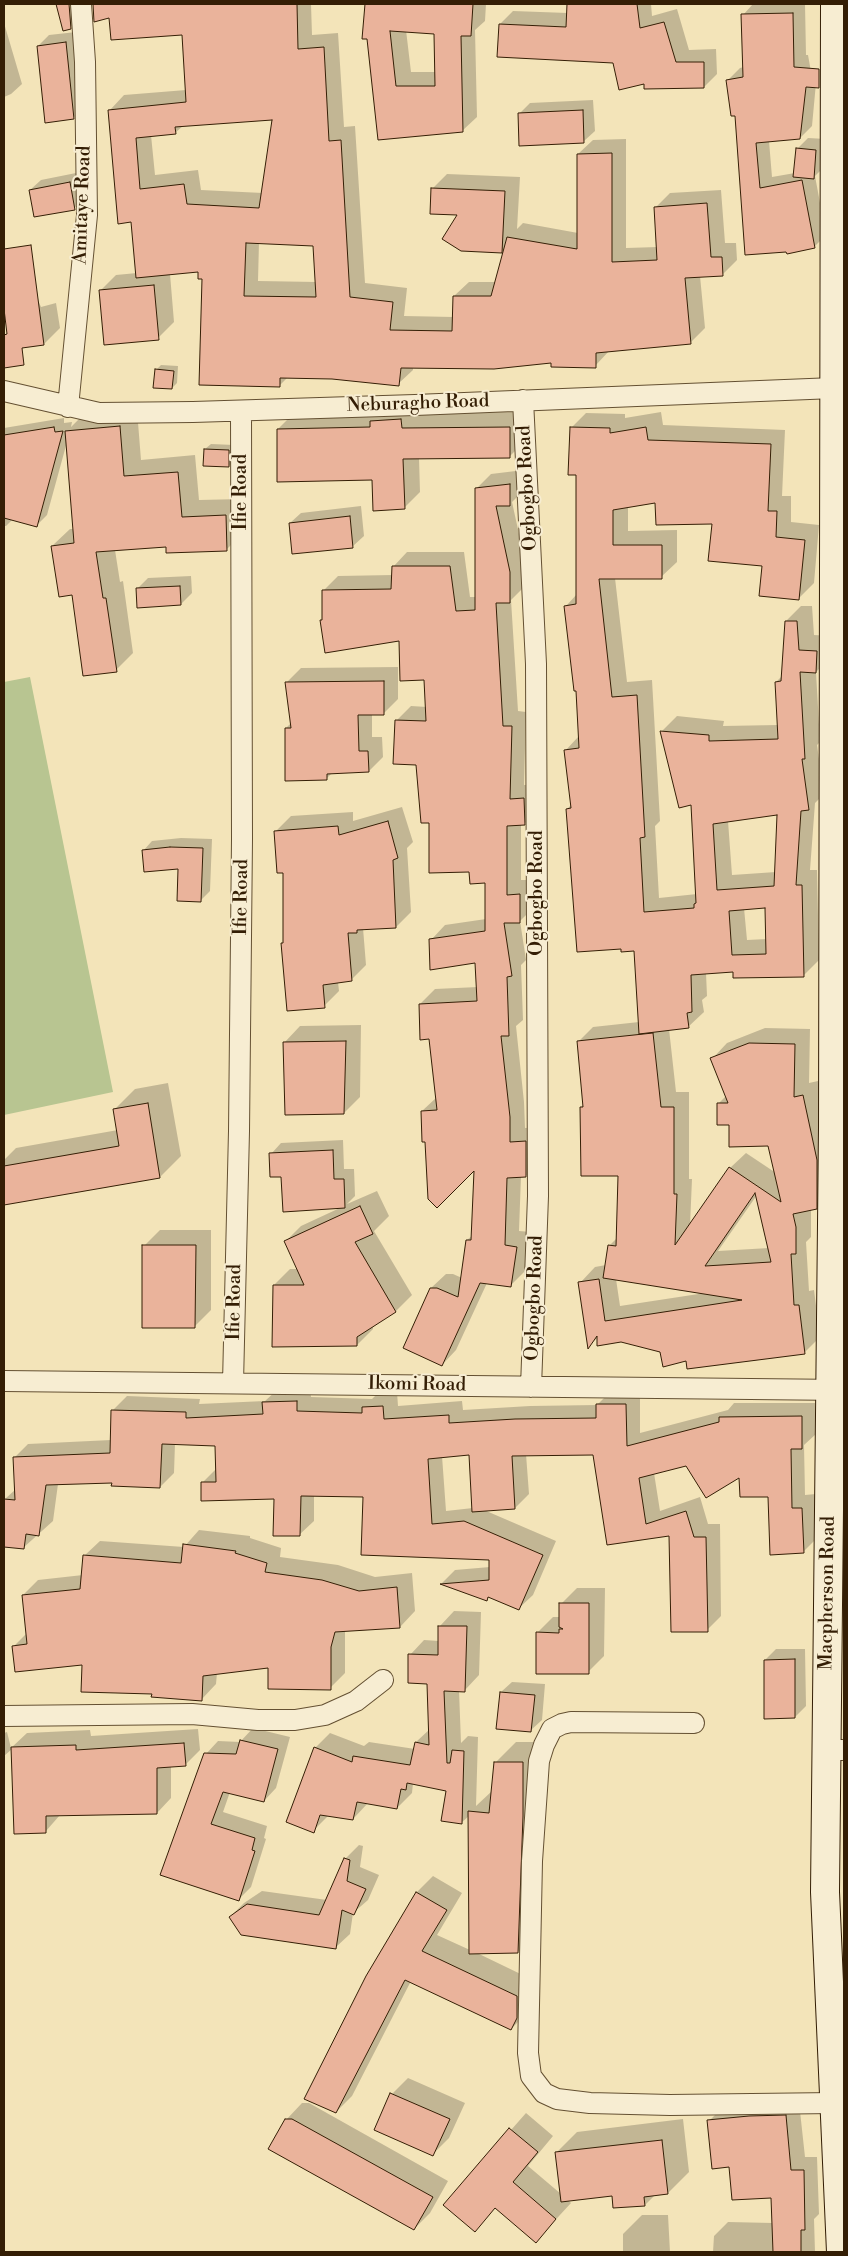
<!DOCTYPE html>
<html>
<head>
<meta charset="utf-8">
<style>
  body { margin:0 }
  #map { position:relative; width:848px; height:2256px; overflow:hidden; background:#f3e4b9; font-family:"Libre Bodoni",serif }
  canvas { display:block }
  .frame { position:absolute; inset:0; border:5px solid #341e05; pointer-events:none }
</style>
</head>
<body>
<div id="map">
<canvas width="848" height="2256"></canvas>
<div class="frame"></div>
</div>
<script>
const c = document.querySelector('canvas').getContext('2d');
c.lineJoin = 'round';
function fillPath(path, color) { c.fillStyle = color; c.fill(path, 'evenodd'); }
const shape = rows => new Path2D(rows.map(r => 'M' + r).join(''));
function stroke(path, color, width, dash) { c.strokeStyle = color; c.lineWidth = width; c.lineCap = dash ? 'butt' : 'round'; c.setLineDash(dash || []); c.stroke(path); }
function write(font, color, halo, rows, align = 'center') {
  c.font = font + ' "Libre Bodoni",serif'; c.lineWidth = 4; c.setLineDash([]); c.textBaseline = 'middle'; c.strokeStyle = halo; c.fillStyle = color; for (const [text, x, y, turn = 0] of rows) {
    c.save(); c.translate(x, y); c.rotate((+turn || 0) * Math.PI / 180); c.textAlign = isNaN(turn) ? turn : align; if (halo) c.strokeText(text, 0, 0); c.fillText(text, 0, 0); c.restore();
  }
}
const green = shape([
  [30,677,113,1092,4,1115,4,682]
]);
const shadow = shape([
  [112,4,311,4,312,35,338,33,344,127,355,126,365,283,407,288,404,316,454,317,454,296,469,282,496,282,506,248,502,251,432,189,447,174,520,177,517,229,523,223,578,233,578,154,593,140,626,139,626,248,658,247,656,207,670,193,721,190,725,243,736,243,737,260,723,274,700,276,705,328,690,343,610,350,595,366,552,362,413,367,413,370,398,384,332,377,288,377,279,386,199,271,170,274,174,322,158,338,100,291,116,275,137,273,132,221,110,110,124,95,186,90,183,34,113,39],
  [274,119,263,193,201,190,198,170,155,175,151,135,175,133,184,125],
  [259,242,315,245,317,282,258,281],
  [366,4,486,4,485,21,475,30,477,117,462,131,379,139,368,38,364,38],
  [406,30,435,33,436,72,411,72],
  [568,4,651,4,652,16,677,9,689,50,716,49,717,74,704,87,646,83,614,62,500,24,513,11,568,13],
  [753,4,805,4,806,55,808,55,813,83,816,83,812,126,800,138,769,141,772,177,795,173,797,149,808,138,826,139,824,167,815,176,826,235,814,247,746,254,736,115,728,80,740,68,744,67,743,15],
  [74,6,75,22,70,28,65,9],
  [4,23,22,84,11,94,4,97],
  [76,32,84,108,73,118,38,46,49,35],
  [593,100,595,131,584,141,519,114,530,103],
  [81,172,85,198,74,208,30,190,41,180],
  [21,261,41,307,56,303,60,328,44,344,10,348,4,299,4,275,17,262],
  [161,365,178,366,177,383,172,388,156,370],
  [137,410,141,460,195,455,199,500,242,499,243,533,226,550,167,546,115,550,120,582,123,581,133,653,116,670,73,594,52,546,70,529,74,529,67,442,47,515,37,525,13,519,6,526,4,526,4,428,64,418,64,423,72,422,71,427,84,414],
  [525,412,525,441,509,457,419,458,420,492,404,508,373,479,278,429,294,413],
  [661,412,663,425,785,430,782,496,791,496,791,522,819,525,814,583,799,598,763,564,713,522,657,502,628,506,628,531,677,530,677,562,661,577,615,578,627,682,652,680,660,821,655,826,659,898,697,894,692,803,662,731,677,716,724,721,723,726,778,725,776,682,783,675,786,621,801,606,812,606,814,635,832,636,831,657,816,672,820,742,817,745,824,794,815,803,810,870,817,870,819,960,803,976,734,971,706,973,707,996,702,1000,704,1012,688,1027,669,1029,676,1092,689,1092,689,1179,692,1179,690,1226,730,1168,746,1153,776,1173,769,1145,730,1124,718,1104,726,1096,712,1059,727,1043,765,1028,810,1029,809,1083,818,1081,832,1144,831,1193,816,1208,811,1209,811,1237,806,1242,809,1291,814,1290,820,1337,804,1353,687,1359,621,1341,598,1337,589,1346,580,1283,595,1267,606,1265,610,1245,618,1237,619,1174,581,1107,584,1104,578,1042,593,1027,639,1022,635,950,622,947,567,809,572,804,565,751,579,736,577,690,566,606,577,594,577,474,571,428,586,413,625,414,625,418],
  [779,813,776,872,732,875,728,821],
  [766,907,767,939,747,940,744,908],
  [757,1195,769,1248,718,1251],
  [616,1279,705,1293,620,1306],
  [211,444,234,445,234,461,229,466,205,449],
  [524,470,524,490,512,502,524,557,524,587,511,600,518,711,526,712,524,785,538,784,539,809,524,824,521,824,521,880,534,880,534,907,520,921,526,960,521,965,523,1020,516,1026,524,1102,525,1128,540,1127,540,1161,526,1176,521,1176,519,1231,531,1232,525,1271,510,1286,487,1283,456,1350,442,1365,431,1288,446,1274,453,1274,462,1278,467,1240,473,1235,475,1168,426,1141,422,1111,437,1097,430,1038,420,1004,435,989,478,987,476,962,431,940,445,925,486,919,486,882,471,871,430,821,418,763,396,721,411,706,427,707,425,678,400,640,321,620,324,618,323,591,338,576,393,575,393,567,407,552,464,552,470,597,476,597,476,489,491,474],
  [361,506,364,536,353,546,290,523,301,513],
  [191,576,192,593,181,604,138,606,137,589,148,578],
  [398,667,398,699,384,713,372,714,372,737,382,737,383,757,369,771,332,773,326,779,286,728,291,723,287,682,301,668],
  [402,807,413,842,407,848,411,912,396,927,363,928,366,965,351,980,338,982,339,991,324,1006,284,942,284,871,276,831,291,816,353,812,353,821],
  [181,838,212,839,210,891,200,901,179,868,143,851,152,841],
  [361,1025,360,1097,344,1113,284,1043,300,1026],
  [168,1083,181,1156,160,1177,4,1204,4,1160,16,1148,118,1130,114,1110,135,1089],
  [343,1140,344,1169,354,1169,355,1196,347,1204,377,1191,389,1216,374,1231,412,1295,396,1311,373,1326,373,1329,357,1345,274,1285,290,1269,298,1269,285,1242,301,1226,342,1207,282,1175,271,1154,281,1143],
  [160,1230,211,1230,211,1310,195,1326,144,1246],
  [310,1387,311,1397,372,1399,377,1394,397,1392,398,1406,462,1401,463,1410,530,1406,597,1405,611,1391,640,1390,640,1433,728,1410,734,1403,815,1403,816,1434,804,1445,805,1495,816,1494,817,1538,803,1552,769,1495,740,1475,686,1464,654,1473,660,1511,700,1497,708,1524,720,1524,721,1616,707,1630,671,1534,608,1544,594,1454,526,1454,529,1494,515,1508,484,1510,556,1541,533,1595,518,1609,490,1596,486,1599,442,1583,455,1570,490,1567,490,1558,365,1496,314,1495,314,1521,299,1535,275,1498,202,1483,216,1469,216,1445,175,1443,174,1473,160,1487,113,1481,58,1484,53,1521,23,1548,4,1546,5,1499,16,1489,14,1458,28,1444,111,1440,113,1410,127,1396,200,1399,199,1404,265,1401,278,1389],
  [470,1454,473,1508,446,1511,442,1456],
  [199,1530,250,1536,250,1538,281,1548,280,1557,338,1565,375,1577,412,1573,415,1611,400,1627,345,1630,345,1673,330,1688,270,1666,217,1673,216,1684,201,1700,153,1693,83,1664,14,1646,27,1633,23,1595,38,1580,83,1575,84,1556,100,1541,184,1547],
  [577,1588,605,1588,604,1656,588,1672,537,1633,553,1617,560,1617,561,1604],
  [454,1611,481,1612,479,1675,465,1690,459,1690,461,1743,468,1736,478,1737,476,1806,492,1791,495,1763,516,1742,543,1742,539,1931,518,1952,475,1952,533,1980,527,2013,511,2029,411,1981,352,2096,336,2112,367,1977,417,1892,433,1876,462,1893,437,1935,470,1950,470,1815,461,1823,447,1790,413,1783,412,1793,397,1808,368,1803,353,1819,329,1815,313,1831,315,1748,330,1733,364,1746,369,1742,415,1749,416,1742,430,1729,428,1683,410,1655,424,1640,439,1641,440,1626],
  [776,1649,805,1649,806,1706,795,1717,765,1660],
  [512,1682,545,1684,542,1720,531,1730,501,1692],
  [253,1728,290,1737,276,1788,264,1801,230,1792,223,1812,267,1826,264,1838,266,1839,251,1887,238,1900,162,1874,206,1754,218,1741,240,1742],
  [198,1729,200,1750,185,1765,171,1766,171,1798,157,1813,60,1815,46,1831,12,1749,4,1756,4,1733,7,1732,11,1748,27,1733,90,1730,91,1736],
  [359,1845,363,1846,360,1867,379,1875,368,1900,353,1913,350,1934,336,1947,230,1917,244,1903,262,1891,327,1900,345,1859],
  [408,2078,465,2103,449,2138,433,2154,375,2129,392,2094],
  [799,2102,805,2157,817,2157,819,2214,814,2219,815,2252,713,2252,714,2236,728,2222,773,2223,772,2196,730,2166,709,2121,723,2107],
  [302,2103,309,2103,448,2181,430,2213,414,2229,286,2120],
  [526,2113,553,2136,528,2166,561,2194,556,2153,577,2132,683,2119,689,2172,668,2193,655,2195,645,2205,613,2195,568,2200,571,2203,536,2241,496,2207,475,2230,445,2205],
  [642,2215,668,2215,670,2252,623,2252,623,2234]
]);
const building = shape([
  [56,4,69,4,71,29,63,31,56,4],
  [93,4,297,4,298,49,324,47,329,141,341,140,350,297,393,302,390,330,452,331,453,296,491,296,507,237,577,249,577,154,612,153,612,262,657,260,654,207,707,203,711,257,722,257,723,276,685,278,691,344,596,353,596,368,551,367,551,363,494,369,401,368,399,386,332,379,280,378,280,387,199,385,202,279,198,279,198,272,136,278,131,222,118,224,108,110,186,102,182,35,111,40,109,18,94,22,93,4],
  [272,120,259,208,187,204,184,184,140,189,136,138,176,134,175,127,272,120],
  [246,243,313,246,316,297,244,296,246,243],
  [365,4,473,4,471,36,461,36,463,132,378,140,367,39,362,39,365,4],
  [390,31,434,34,435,86,396,86,390,31],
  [567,4,637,4,640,28,664,22,676,62,704,62,704,88,644,89,644,84,619,90,613,63,497,57,499,24,566,27,567,4],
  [793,13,794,67,819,69,819,88,806,87,800,139,756,143,760,188,802,180,815,248,787,254,786,252,745,255,735,116,731,116,726,80,743,77,741,14,793,13],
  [66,42,74,119,45,123,37,46,66,42],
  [583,110,584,143,519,146,518,113,583,110],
  [796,148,816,150,814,179,793,177,796,148],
  [70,182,75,210,34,217,29,190,70,182],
  [431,188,505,191,502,253,461,251,442,239,457,215,430,214,431,188],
  [31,245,44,345,22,348,24,365,4,368,4,335,7,334,4,309,4,249,31,245],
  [154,285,159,340,104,345,99,290,154,285],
  [155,369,174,371,172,389,153,388,155,369],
  [401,419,402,428,510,427,510,458,403,459,405,509,373,511,372,480,277,482,277,429,370,427,370,421,401,419],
  [120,426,124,476,178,472,182,517,226,515,227,551,166,553,166,547,96,552,103,598,106,598,117,672,83,676,72,595,59,597,51,546,74,543,65,431,120,426],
  [54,427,55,432,63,431,37,527,4,518,4,435,54,427],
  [570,427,610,428,610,433,646,427,648,440,771,444,768,511,777,511,776,537,805,540,799,600,759,596,762,566,708,561,712,524,656,525,655,503,613,510,613,545,662,545,662,579,599,579,612,697,637,695,645,837,640,838,644,912,694,908,694,904,696,903,691,805,679,808,660,731,709,735,709,741,778,739,775,682,781,681,785,621,797,621,799,650,817,651,816,673,800,672,805,759,802,759,809,810,801,811,796,885,802,885,804,977,733,978,733,972,691,975,692,1012,687,1013,689,1028,639,1034,634,951,621,952,621,949,577,952,566,809,571,808,564,750,579,748,576,691,574,691,564,606,576,604,576,475,568,475,570,427],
  [777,815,774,886,717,890,713,824,777,815],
  [765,908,766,954,732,955,729,911,765,908],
  [204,449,229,450,229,467,203,466,204,449],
  [510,484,510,506,496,506,510,572,510,603,496,603,503,726,512,726,510,799,524,798,525,825,507,826,507,895,520,894,520,923,504,923,512,976,507,977,509,1036,501,1036,510,1117,510,1142,526,1141,526,1177,507,1178,505,1245,517,1247,511,1287,480,1283,442,1366,403,1348,430,1288,437,1288,458,1297,466,1240,471,1240,474,1171,437,1208,428,1199,425,1142,422,1142,421,1111,437,1110,429,1039,420,1040,419,1004,477,1001,475,963,430,970,429,939,485,931,485,883,470,884,469,872,429,873,429,823,421,823,416,765,393,764,395,720,426,721,424,680,400,681,399,641,325,653,320,620,322,620,322,590,391,589,392,566,450,566,456,611,475,610,475,488,510,484],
  [350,516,353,548,292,554,289,523,350,516],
  [180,586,181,605,137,608,136,588,180,586],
  [384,681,384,715,358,715,359,751,368,751,369,772,327,774,327,780,285,781,285,728,291,728,285,682,384,681],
  [388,821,398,858,393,860,396,928,357,930,357,933,348,933,352,981,323,985,325,1008,287,1011,281,943,283,943,283,873,277,873,274,831,338,826,339,835,388,821],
  [170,847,203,848,201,902,177,901,178,869,144,872,142,850,170,847],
  [653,1033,661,1107,674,1107,674,1194,677,1194,675,1245,729,1167,781,1202,768,1146,729,1147,729,1125,717,1125,717,1103,728,1103,710,1058,749,1043,795,1044,794,1097,803,1095,817,1160,817,1209,793,1214,796,1227,796,1254,791,1254,794,1305,799,1305,805,1354,687,1369,686,1361,663,1367,660,1352,621,1342,597,1346,597,1336,588,1349,578,1282,599,1279,605,1321,742,1300,603,1278,608,1245,616,1246,618,1176,581,1176,580,1107,583,1107,577,1041,653,1033],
  [755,1193,771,1262,705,1266,755,1193],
  [346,1041,344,1114,285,1115,283,1042,346,1041],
  [148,1103,160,1178,4,1205,4,1166,119,1146,113,1109,148,1103],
  [333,1150,334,1179,344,1179,345,1208,283,1212,281,1177,270,1177,269,1153,333,1150],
  [360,1206,373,1234,355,1242,396,1312,357,1337,357,1346,272,1347,273,1285,304,1285,284,1241,360,1206],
  [142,1245,196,1245,195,1328,142,1328,142,1245],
  [297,1401,297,1411,362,1413,362,1407,383,1406,384,1419,449,1415,449,1423,515,1419,596,1418,596,1404,626,1404,627,1446,719,1422,719,1417,802,1416,802,1449,791,1449,792,1508,802,1508,804,1553,770,1555,768,1497,740,1497,739,1478,706,1498,686,1466,639,1478,646,1524,686,1511,694,1537,706,1537,708,1632,671,1632,669,1536,607,1545,593,1455,512,1456,515,1509,472,1512,469,1455,428,1459,432,1524,464,1521,543,1555,519,1610,488,1597,487,1601,440,1584,489,1580,489,1560,361,1555,363,1497,301,1496,300,1536,273,1536,274,1499,201,1501,201,1482,216,1482,215,1446,162,1444,160,1488,111,1486,112,1483,46,1485,39,1536,26,1534,24,1549,4,1547,4,1499,15,1500,13,1457,110,1453,111,1410,186,1412,186,1418,263,1414,262,1402,297,1401],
  [183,1544,236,1551,235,1553,267,1563,265,1572,322,1580,359,1591,397,1587,400,1628,335,1632,331,1647,331,1690,268,1689,268,1668,203,1676,202,1701,151,1697,152,1694,81,1692,82,1665,15,1672,12,1646,27,1644,22,1595,80,1589,83,1555,181,1563,183,1544],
  [559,1603,589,1603,589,1674,536,1674,536,1632,559,1633,559,1629,563,1629,559,1627,559,1603],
  [438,1626,467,1626,465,1692,444,1691,447,1763,450,1763,452,1750,464,1751,462,1824,441,1821,446,1791,407,1783,406,1790,401,1789,397,1809,357,1802,353,1820,320,1815,314,1833,286,1822,314,1747,352,1762,353,1756,410,1765,415,1742,429,1745,427,1684,408,1683,408,1654,438,1655,438,1626],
  [795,1659,795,1718,764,1719,764,1660,795,1659],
  [500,1692,535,1695,531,1732,496,1729,500,1692],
  [240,1740,278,1749,264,1802,223,1792,211,1824,255,1838,252,1850,255,1851,239,1901,160,1875,204,1753,236,1754,240,1740],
  [184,1743,186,1766,157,1768,157,1814,46,1816,46,1833,14,1834,11,1747,76,1745,76,1750,184,1743],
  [494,1762,523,1762,523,1816,518,1953,469,1954,468,1811,489,1813,494,1762],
  [344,1858,350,1860,347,1881,366,1889,354,1915,342,1910,336,1949,241,1935,229,1917,247,1904,319,1915,344,1858],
  [416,1892,447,1910,422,1951,517,1996,517,2018,511,2030,405,1980,336,2113,304,2099,366,1976,416,1892],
  [390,2093,450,2119,433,2156,374,2130,390,2093],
  [786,2115,791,2170,804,2170,805,2230,801,2230,801,2252,773,2252,771,2198,732,2200,729,2167,712,2169,707,2120,749,2116,786,2115],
  [285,2119,292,2119,433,2197,414,2230,268,2149,285,2119],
  [509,2128,538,2152,513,2182,556,2219,536,2243,495,2208,475,2232,443,2205,509,2128],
  [662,2140,668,2194,644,2197,645,2206,613,2208,612,2196,561,2202,555,2152,662,2140]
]);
const street = shape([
  [4,391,99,413,193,412,415,405,834,388],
  [523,400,536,664,538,1196,531,1387],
  [68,407,87,215,85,62,81,4],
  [4,1381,844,1390],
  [233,1383,239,1131,242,839,241,411],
  [4,1716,192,1714,258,1720,295,1720,325,1715,356,1701,383,1680],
  [694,1723,571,1722,562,1724,552,1729,544,1745,539,1761,532,1861,528,2053,531,2076,544,2093,557,2099,590,2103,670,2105,834,2103],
  [826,1750,844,1750]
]);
const secondary = shape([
  [835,4,833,1128,825,1892,841,2252]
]);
const streetNames = [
  ["Amitaye Road",83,205,-88],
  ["Neburagho Road",418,404,-2],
  ["Ogbogbo Road",528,488,-93],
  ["Ifie Road",241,492,-90],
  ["Ogbogbo Road",537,893,-90],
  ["Ifie Road",242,897,-89],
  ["Ogbogbo Road",535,1298,-88],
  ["Ifie Road",235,1302,-89],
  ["Ikomi Road",417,1385,1],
  ["Macpherson Road",828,1593,-89]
];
fillPath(green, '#b8c591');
fillPath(shadow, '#0003');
fillPath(building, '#eab39b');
stroke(building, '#341e05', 1);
stroke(street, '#645032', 22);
stroke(secondary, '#341e05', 30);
stroke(street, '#f7edd2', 20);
stroke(secondary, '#f7edd2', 28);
write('19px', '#341e05', '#f7edd2', streetNames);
</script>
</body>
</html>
